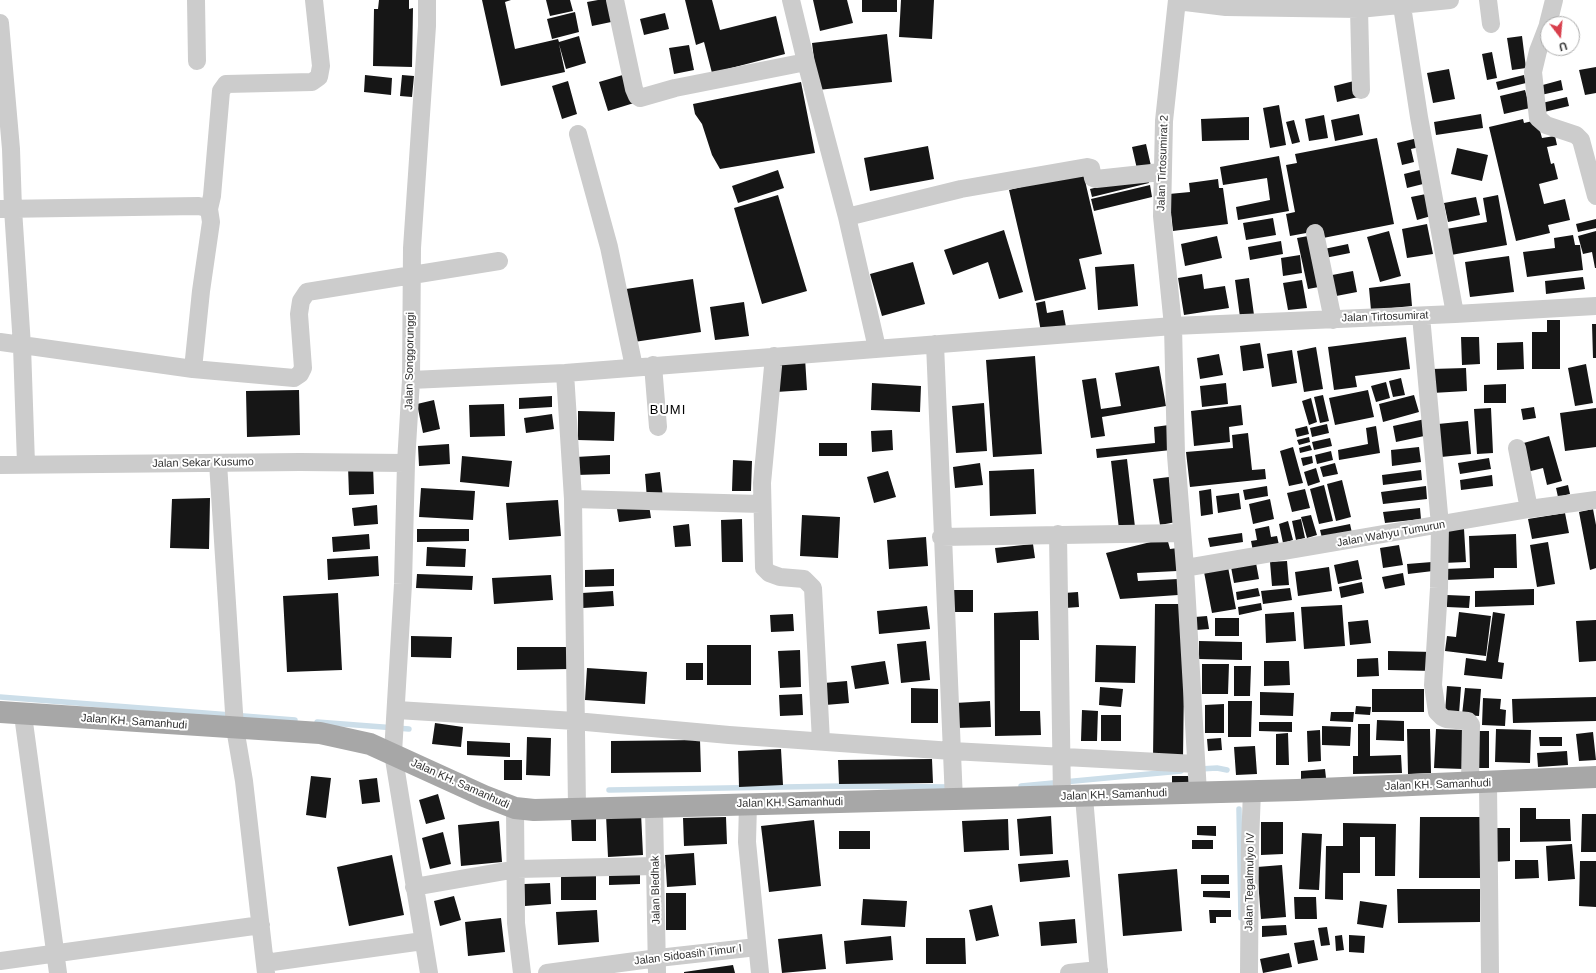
<!DOCTYPE html>
<html>
<head>
<meta charset="utf-8">
<style>
  body { margin:0 }
  #map { position:relative; width:1596px; height:973px; overflow:hidden; background:#fff; font-family:Arial,sans-serif }
  canvas { display:block }
  .north { position:absolute; left:1540px; top:16px; width:40px; height:40px; box-sizing:border-box; background:#fff; border:1px solid #acacac; border-radius:50%; rotate:164deg; font-size:11px; font-weight:700; line-height:16px; text-align:center; color:#2f2f2f }
  .north::after { content:''; display:block; margin:auto; width:14px; height:18px; background:#d83f4c; clip-path:polygon(50% 0,100% 100%,50% 72%,0 100%) }
</style>
</head>
<body>
<div id="map">
<canvas width="1596" height="973"></canvas>
<div class="north">U</div>
</div>
<script>
const c = document.querySelector('canvas').getContext('2d');
c.lineJoin = 'round';
const shape = rows => new Path2D(rows.map(r => 'M' + r).join(''));
function stroke(path, color, width, dash) { c.strokeStyle = color; c.lineWidth = width; c.lineCap = dash ? 'butt' : 'round'; c.setLineDash(dash || []); c.stroke(path); }
function fillPath(path, color) { c.fillStyle = color; c.fill(path, 'evenodd'); }
function write(font, color, halo, rows, align = 'center') {
  c.font = font + ' Arial,sans-serif'; c.lineWidth = 4; c.setLineDash([]); c.textBaseline = 'middle'; c.strokeStyle = halo; c.fillStyle = color; for (const [text, x, y, turn = 0] of rows) {
    c.save(); c.translate(x, y); c.rotate((+turn || 0) * Math.PI / 180); c.textAlign = isNaN(turn) ? turn : align; if (halo) c.strokeText(text, 0, 0); c.fillText(text, 0, 0); c.restore();
  }
}
const stream = shape([
  [0,697,295,720],
  [317,722,409,729],
  [1200,769,1217,768,1227,770],
  [1021,786,1181,771],
  [609,790,842,786,950,787],
  [1239,809,1241,918]
]);
const building = shape([
  [379,0,409,0,409,9,413,8,412,67,373,66,374,9,378,9],
  [482,0,511,0,505,2,515,49,558,39,559,42,579,36,586,63,566,69,559,44,565,72,501,86],
  [546,0,570,0,573,11,550,16],
  [598,0,612,0,616,21,592,26,587,2],
  [685,0,712,0,720,30,776,16,785,54,712,73,704,42,696,45],
  [813,0,847,0,853,23,820,31],
  [862,0,897,0,897,12,862,12],
  [901,0,934,0,932,39,899,37],
  [575,12,579,32,552,39,547,19],
  [665,13,669,29,644,35,640,19],
  [887,34,892,82,818,90,812,43],
  [1522,36,1526,68,1512,70,1507,38],
  [689,45,694,70,674,74,669,48],
  [1492,52,1497,78,1487,80,1482,54],
  [1596,67,1596,93,1585,95,1579,70],
  [1449,69,1455,99,1433,103,1427,73],
  [626,74,634,103,608,111,599,82],
  [365,75,392,78,391,95,364,92],
  [402,75,414,76,412,97,400,96],
  [1524,75,1526,83,1498,90,1496,82],
  [1561,80,1563,90,1541,95,1539,86],
  [568,81,577,114,562,119,552,86],
  [1354,81,1358,97,1337,102,1334,86],
  [801,82,815,153,720,169,712,155,702,124,695,114,693,104],
  [1525,90,1530,108,1504,114,1500,96],
  [1567,97,1569,106,1544,112,1542,103],
  [1279,105,1286,145,1270,148,1263,108],
  [1359,114,1363,135,1335,141,1331,120],
  [1481,114,1483,128,1436,135,1434,122],
  [1324,115,1328,138,1309,141,1305,119],
  [1249,117,1249,140,1202,141,1201,119],
  [1523,119,1524,123,1537,120,1542,138,1555,136,1557,145,1547,147,1551,164,1554,163,1558,179,1539,184,1544,204,1565,199,1570,220,1548,225,1550,233,1516,241,1489,127],
  [1294,120,1300,142,1292,144,1286,122],
  [1377,138,1394,224,1318,239,1317,231,1290,236,1286,214,1295,212,1286,165,1297,163,1295,154],
  [1418,138,1420,147,1411,149,1414,162,1402,165,1397,143],
  [1146,144,1151,166,1137,169,1132,147],
  [928,146,934,179,870,191,864,158],
  [1457,148,1488,155,1482,181,1451,174],
  [1279,156,1289,211,1238,220,1236,207,1270,200,1267,178,1223,185,1220,167],
  [778,170,784,188,738,203,732,186],
  [1420,170,1423,184,1407,188,1404,174],
  [1083,172,1102,254,1079,259,1086,289,1035,301,1009,190],
  [1147,175,1149,183,1092,197,1090,189],
  [1218,179,1219,188,1223,188,1228,224,1173,231,1169,194,1190,192,1189,183],
  [1150,185,1152,197,1094,211,1091,199],
  [1426,194,1431,216,1417,220,1411,197],
  [778,195,807,291,762,304,734,208],
  [1498,195,1507,245,1451,255,1446,229,1487,222,1483,198],
  [1476,197,1480,215,1448,222,1444,203],
  [1273,218,1276,235,1246,240,1243,223],
  [1596,219,1596,228,1578,232,1576,224],
  [1427,224,1433,254,1407,258,1402,229],
  [1004,230,1023,292,999,299,988,262,953,275,944,250],
  [1389,231,1401,276,1380,282,1367,237],
  [1596,231,1596,268,1595,268,1592,252,1583,254,1578,236],
  [1314,235,1324,286,1308,289,1297,238],
  [1573,235,1575,245,1580,245,1583,270,1527,277,1523,252,1555,248,1554,238],
  [1217,236,1222,258,1185,266,1181,244],
  [1281,241,1283,254,1250,260,1248,247],
  [1348,244,1350,253,1325,258,1324,249],
  [1300,255,1302,273,1283,276,1281,258],
  [1509,256,1514,292,1470,297,1465,262],
  [913,262,925,304,882,316,870,274],
  [1134,264,1138,306,1098,310,1095,267],
  [1353,271,1357,292,1331,297,1327,276],
  [1202,274,1204,289,1225,286,1229,308,1184,315,1178,278],
  [1583,277,1585,289,1546,294,1545,281],
  [1249,278,1254,315,1240,317,1235,280],
  [693,279,701,332,634,342,626,289],
  [1302,280,1307,308,1288,310,1283,283],
  [1410,283,1412,306,1371,310,1369,288],
  [1045,301,1047,313,1063,310,1066,327,1041,332,1036,303],
  [744,302,749,336,715,340,710,307],
  [1547,320,1560,320,1560,369,1532,369,1532,332,1547,332],
  [1592,324,1596,324,1596,358,1593,358],
  [1406,337,1410,369,1355,376,1357,387,1334,390,1328,347],
  [1461,337,1479,337,1480,364,1462,365],
  [1523,342,1524,369,1497,370,1497,343],
  [1260,343,1264,368,1243,371,1240,346],
  [1316,347,1323,389,1304,392,1297,351],
  [1292,350,1297,383,1272,387,1267,354],
  [1219,354,1223,375,1200,379,1197,358],
  [1035,356,1042,454,993,457,986,360],
  [805,358,807,390,776,392,774,360],
  [1586,364,1593,403,1575,406,1568,368],
  [1159,366,1166,406,1102,417,1105,436,1091,438,1082,380,1096,378,1101,409,1121,406,1115,373],
  [1466,368,1467,391,1432,393,1431,369],
  [1401,378,1405,395,1393,397,1389,381],
  [1386,382,1390,398,1376,402,1371,386],
  [872,383,921,386,920,412,871,410],
  [1226,383,1228,404,1202,407,1200,386],
  [1506,384,1506,403,1484,403,1484,385],
  [299,390,300,435,247,437,246,391],
  [1368,390,1374,417,1335,425,1329,398],
  [1323,395,1329,421,1320,423,1314,397],
  [1414,395,1419,412,1383,422,1379,404],
  [552,396,552,407,519,409,519,398],
  [1311,398,1317,422,1309,425,1302,401],
  [434,400,440,429,423,433,417,404],
  [984,403,987,451,956,453,952,406],
  [504,404,505,436,470,437,469,405],
  [1241,405,1243,425,1229,427,1230,442,1194,446,1191,411],
  [1534,407,1536,418,1523,420,1521,409],
  [1491,408,1493,453,1477,454,1474,409],
  [1596,408,1596,447,1565,451,1560,413],
  [578,411,615,412,614,441,578,440],
  [552,414,554,429,526,433,524,418],
  [1425,419,1429,435,1396,442,1393,426],
  [1468,421,1471,454,1441,457,1438,424],
  [1327,424,1329,433,1312,437,1310,428],
  [1169,425,1171,450,1097,458,1096,449,1155,443,1154,427],
  [1307,426,1309,434,1297,437,1295,429],
  [1376,426,1380,453,1339,460,1338,450,1368,444,1366,428],
  [892,430,893,450,872,452,871,431],
  [1248,433,1252,470,1265,469,1266,479,1190,487,1186,452,1233,448,1232,435],
  [1549,436,1562,481,1547,485,1543,468,1527,472,1520,444],
  [1309,437,1310,442,1299,445,1297,440],
  [1330,438,1332,446,1314,450,1312,442],
  [819,443,847,443,847,456,819,456],
  [449,444,450,464,419,466,418,446],
  [1310,445,1312,450,1300,453,1299,448],
  [1293,447,1303,483,1289,486,1280,451],
  [1419,447,1421,462,1392,466,1391,450],
  [1331,451,1333,460,1317,464,1315,455],
  [610,455,610,474,576,475,576,457],
  [462,456,512,461,509,487,460,482],
  [1312,456,1313,463,1303,466,1301,458],
  [1489,458,1491,469,1460,474,1458,463],
  [1127,459,1135,527,1119,529,1111,461],
  [733,460,752,461,751,491,732,491],
  [980,463,983,485,955,488,953,467],
  [1335,463,1338,474,1323,477,1320,467],
  [373,465,374,494,349,495,348,466],
  [1316,468,1320,482,1308,486,1304,472],
  [1034,469,1036,514,990,516,989,471],
  [1421,470,1422,480,1383,485,1382,475],
  [888,471,896,497,874,503,867,477],
  [660,472,663,498,647,499,645,474],
  [1492,475,1493,486,1461,490,1460,480],
  [1169,477,1176,522,1160,525,1153,479],
  [1342,480,1351,517,1336,521,1327,484],
  [1324,485,1333,521,1319,524,1310,489],
  [1568,485,1570,494,1558,497,1556,488],
  [1267,486,1268,496,1245,500,1243,490],
  [1426,486,1427,499,1383,504,1381,492],
  [421,488,475,491,473,520,419,517],
  [1211,489,1213,514,1201,516,1199,491],
  [1305,489,1310,508,1292,512,1287,493],
  [1239,493,1241,509,1218,513,1216,496],
  [210,498,209,549,170,548,172,499],
  [1270,499,1274,519,1253,524,1249,504],
  [558,500,561,536,509,540,506,503],
  [377,505,378,524,354,526,352,508],
  [649,505,651,518,619,522,617,509],
  [1420,508,1421,519,1385,523,1383,512],
  [1593,509,1596,525,1596,568,1590,570,1579,512],
  [1565,513,1569,533,1532,539,1528,519],
  [802,515,840,517,838,558,800,556],
  [1311,515,1317,535,1307,538,1301,517],
  [742,519,743,562,722,562,721,520],
  [1301,519,1305,538,1296,540,1292,521],
  [1288,521,1293,540,1283,543,1279,524],
  [689,524,691,546,675,547,673,526],
  [1350,524,1352,533,1322,538,1320,530],
  [1269,526,1271,537,1277,536,1279,545,1253,551,1251,541,1257,540,1255,529],
  [1442,526,1464,529,1466,562,1443,563],
  [417,529,469,529,469,541,417,542],
  [1242,533,1243,542,1210,547,1208,538],
  [369,534,370,549,333,552,332,537],
  [1516,534,1517,568,1494,568,1494,578,1445,580,1445,569,1470,568,1469,536],
  [926,537,928,566,889,569,887,540],
  [1167,538,1170,549,1178,548,1177,571,1137,573,1138,581,1178,579,1178,595,1120,599,1106,553],
  [1548,542,1555,584,1537,587,1530,545],
  [1033,544,1035,558,997,563,995,548],
  [1399,545,1403,565,1383,568,1380,548],
  [427,547,466,549,465,567,426,566],
  [378,556,379,576,328,580,327,559],
  [1358,560,1362,579,1338,584,1334,565],
  [1287,561,1289,585,1272,586,1270,562],
  [1432,562,1433,571,1408,574,1407,564],
  [1256,563,1259,579,1234,583,1231,567],
  [1228,567,1236,609,1212,613,1204,572],
  [1329,567,1332,591,1298,596,1295,572],
  [614,569,614,586,585,587,585,570],
  [1403,573,1405,585,1385,589,1382,577],
  [417,574,473,576,472,590,416,588],
  [551,575,553,600,494,604,492,578],
  [1362,582,1364,593,1341,598,1339,587],
  [1258,588,1260,596,1237,600,1236,592],
  [1290,588,1292,600,1263,604,1261,591],
  [1534,589,1534,605,1475,607,1475,591],
  [948,590,973,590,973,612,948,612],
  [613,591,614,606,583,608,582,593],
  [1078,592,1079,607,1065,608,1064,593],
  [338,593,342,670,287,672,283,596],
  [1447,595,1470,596,1469,608,1447,607],
  [1261,603,1262,610,1239,615,1238,607],
  [1155,604,1185,604,1183,758,1153,758],
  [1342,605,1345,646,1304,649,1301,607],
  [927,606,930,629,879,634,877,611],
  [1038,611,1039,640,1020,640,1020,711,1040,711,1041,735,995,736,994,613],
  [1294,612,1296,641,1266,643,1265,614],
  [1459,612,1491,616,1486,656,1445,651,1447,636,1456,637],
  [1493,612,1505,614,1498,662,1504,663,1502,679,1464,675,1466,658,1486,661],
  [793,614,794,631,771,632,770,615],
  [1207,616,1209,629,1196,630,1195,617],
  [1215,618,1239,618,1239,636,1215,636],
  [1368,620,1371,643,1350,645,1348,622],
  [1596,620,1596,661,1579,662,1576,621],
  [411,636,452,637,451,658,411,657],
  [926,641,930,680,901,683,897,644],
  [1199,641,1242,642,1242,660,1199,659],
  [707,645,751,645,751,685,707,685],
  [1096,645,1136,646,1135,683,1095,682],
  [517,647,569,647,569,669,517,670],
  [800,650,801,687,780,688,778,651],
  [1388,651,1434,652,1434,671,1388,670],
  [1378,658,1379,676,1357,677,1357,659],
  [885,661,889,684,855,689,851,666],
  [1264,661,1289,661,1290,685,1264,686],
  [686,663,703,663,703,680,686,680],
  [1202,664,1229,664,1228,694,1202,694],
  [1234,666,1251,666,1250,696,1234,696],
  [587,668,647,672,645,704,585,700],
  [847,681,849,703,825,705,824,683],
  [1447,686,1461,687,1459,714,1445,713],
  [1100,687,1123,689,1121,707,1099,705],
  [911,688,938,689,938,723,911,723],
  [1465,688,1481,689,1479,716,1462,715],
  [1372,689,1424,689,1424,712,1372,712],
  [1260,692,1294,693,1293,716,1260,715],
  [802,694,803,715,780,716,779,695],
  [1596,697,1596,721,1513,723,1512,699],
  [1483,698,1501,699,1500,709,1506,710,1505,726,1482,725],
  [990,701,991,727,956,728,955,703],
  [1228,701,1252,701,1251,737,1228,737],
  [1224,704,1224,733,1205,733,1205,705],
  [1356,706,1371,707,1370,715,1355,714],
  [1082,710,1098,711,1097,741,1081,741],
  [1331,712,1354,712,1353,722,1330,721],
  [1101,715,1121,715,1121,741,1101,741],
  [1377,720,1404,721,1404,741,1376,740],
  [1259,722,1292,722,1292,732,1259,731],
  [435,723,463,727,461,747,432,744],
  [1358,724,1370,724,1370,756,1401,755,1402,773,1353,774,1353,756,1358,756],
  [1322,726,1351,727,1350,746,1322,745],
  [1407,729,1430,729,1431,773,1408,774],
  [1436,729,1466,730,1464,769,1434,768],
  [1496,729,1531,730,1530,763,1495,762],
  [1320,730,1321,761,1308,762,1307,731],
  [1474,731,1489,731,1489,768,1474,768],
  [1593,732,1596,760,1579,761,1576,734],
  [1288,733,1289,765,1276,765,1276,734],
  [527,737,551,738,550,776,526,775],
  [1539,737,1562,737,1562,746,1540,746],
  [1221,738,1222,750,1208,751,1207,739],
  [700,740,701,772,611,773,611,741],
  [467,741,510,743,510,757,467,755],
  [1255,746,1257,774,1236,775,1234,747],
  [781,749,783,785,739,787,738,751],
  [1567,751,1568,765,1538,767,1537,753],
  [932,759,933,783,839,784,838,760],
  [504,760,522,760,522,780,504,780],
  [1325,769,1326,778,1301,779,1301,771],
  [311,776,331,778,326,818,306,815],
  [1172,776,1194,776,1194,786,1172,786],
  [377,778,380,802,362,804,359,780],
  [438,794,445,819,426,824,419,800],
  [1520,808,1536,808,1536,819,1570,819,1571,841,1520,842],
  [641,813,643,855,608,857,606,815],
  [1582,814,1596,814,1596,852,1581,852],
  [1051,816,1053,854,1020,856,1017,819],
  [726,817,727,844,684,846,683,818],
  [1420,817,1482,817,1481,878,1419,878],
  [571,818,596,818,596,841,572,841],
  [1008,819,1009,850,964,852,962,821],
  [814,820,821,886,769,892,761,826],
  [499,821,502,862,461,866,458,825],
  [1261,822,1283,822,1283,854,1261,855],
  [1343,823,1396,824,1395,876,1375,876,1375,837,1360,837,1360,873,1343,873,1343,900,1325,899,1326,846,1343,846],
  [1197,826,1216,826,1216,836,1197,835],
  [1492,828,1510,828,1510,861,1492,862],
  [839,831,870,831,870,849,839,849],
  [443,832,451,864,430,869,422,838],
  [1302,833,1322,834,1319,890,1299,889],
  [1192,840,1213,840,1213,849,1192,849],
  [1572,844,1575,879,1548,881,1546,846],
  [694,853,696,885,667,887,665,855],
  [392,855,404,915,349,926,337,867],
  [1068,860,1070,877,1020,882,1018,864],
  [1515,860,1538,860,1539,878,1515,879],
  [1580,861,1596,861,1596,907,1579,906],
  [1282,865,1286,917,1261,919,1257,867],
  [609,868,640,868,640,884,609,885],
  [1177,869,1182,931,1123,936,1118,874],
  [561,872,596,872,596,900,561,900],
  [1201,875,1229,875,1229,884,1201,884],
  [550,883,551,904,525,906,524,884],
  [1397,889,1480,889,1480,922,1398,923],
  [1203,891,1230,891,1230,898,1203,897],
  [666,893,686,893,686,930,666,930],
  [454,896,461,920,440,926,434,901],
  [1294,897,1316,897,1317,919,1295,919],
  [863,899,907,901,905,927,861,925],
  [1360,901,1387,905,1383,928,1357,924],
  [992,905,999,936,976,941,969,910],
  [597,910,599,942,558,945,556,912],
  [1209,910,1231,910,1231,917,1216,917,1216,923,1210,923],
  [501,918,505,952,468,956,465,922],
  [1075,919,1077,943,1041,946,1039,922],
  [1286,925,1287,935,1262,937,1262,926],
  [1327,927,1330,945,1321,946,1318,928],
  [822,934,826,969,782,973,778,939],
  [1342,935,1344,950,1336,951,1335,936],
  [1349,935,1365,936,1364,953,1349,952],
  [891,936,893,960,846,964,844,941],
  [926,938,965,938,966,964,926,964],
  [1314,940,1318,960,1298,964,1294,943],
  [1289,953,1292,967,1263,973,1260,959],
  [733,965,735,973,684,973,684,972]
]);
const minor = shape([
  [196,0,197,61],
  [427,0,427,26,412,248,411,380,406,463,403,584,393,753,429,973],
  [615,0,634,89,637,96,640,98,675,88,806,62],
  [791,0,806,62,847,217,877,348],
  [1177,0,1164,121,1162,216,1173,326,1176,455,1185,568,1198,793],
  [1488,0,1491,24],
  [1177,1,1226,7,1359,9,1450,0],
  [1402,6,1419,117,1455,314],
  [1359,9,1361,90],
  [0,23,11,149,13,209,22,346,26,464],
  [1548,24,1554,0],
  [1548,25,1538,51,1533,72,1538,118,1546,125,1576,135,1581,140,1596,196],
  [578,134,609,247,634,367],
  [0,209,199,206,209,209],
  [847,217,961,189,1087,167,1091,168,1093,178,1096,179,1161,172],
  [1315,233,1333,320],
  [1421,316,1440,525,1439,588,1433,685,1437,712,1442,717,1446,719,1468,721,1471,725,1470,784],
  [0,342,193,369,294,378,300,374,303,368,299,314,301,301,307,292,499,261],
  [935,344,954,801],
  [774,356,762,483,764,568,769,573,780,577,804,579,813,588,821,741],
  [653,365,658,427],
  [193,369,201,291,211,222,209,209,212,196,221,91,226,84,312,82,319,77,321,66,314,0],
  [565,373,573,499,577,808],
  [411,380,565,373,1173,326,1455,314,1596,306],
  [1517,448,1529,509],
  [218,463,235,728,244,781,266,973],
  [0,465,300,462,406,463],
  [573,499,761,504],
  [1058,534,1062,797],
  [941,537,1182,533],
  [1185,568,1529,509,1596,500],
  [397,710,575,721,729,735,952,751,1196,764],
  [23,715,58,973],
  [1488,783,1490,973],
  [1084,797,1099,973],
  [748,804,747,842,760,973],
  [654,807,657,973],
  [515,808,516,923,522,973],
  [414,887,517,869,656,866],
  [0,961,261,925],
  [265,963,423,941],
  [547,973,658,958,757,947],
  [1069,973,1099,970],
  [1249,973,1250,843,1252,791]
]);
const major = shape([
  [0,712,320,733,370,744,484,796,515,808,534,810,1297,790,1596,777]
]);
const streetNames = [
  ["Jalan Tirtosumirat 2",1163,163,-88],
  ["Jalan Tirtosumirat",1385,317,-2],
  ["Jalan Songgorunggi",410,361,-89],
  ["Jalan Sekar Kusumo",203,463,-1],
  ["Jalan Wahyu Tumurun",1391,534,-10],
  ["Jalan KH. Samanhudi",134,722,4],
  ["Jalan KH. Samanhudi",460,784,24],
  ["Jalan KH. Samanhudi",1438,785,-2],
  ["Jalan KH. Samanhudi",1114,795,-2],
  ["Jalan KH. Samanhudi",790,803,-1],
  ["Jalan Tegalmulyo IV",1250,882,-89],
  ["Jalan Bledhak",656,890,-91],
  ["Jalan Sidoasih Timur I",688,955,-7]
];
const quarterNames = [
  ["BUMI",668,410]
];
stroke(stream, '#ccdee9', 5.5);
fillPath(building, '#161616');
stroke(minor, '#ccc', 18);
stroke(major, '#a7a7a7', 22);
write('11px', '#2f2f2f', '#fff', streetNames);
c.letterSpacing = '1px';
write('13px', '#000', '#fff', quarterNames);
c.letterSpacing = '0px';
</script>
</body>
</html>
